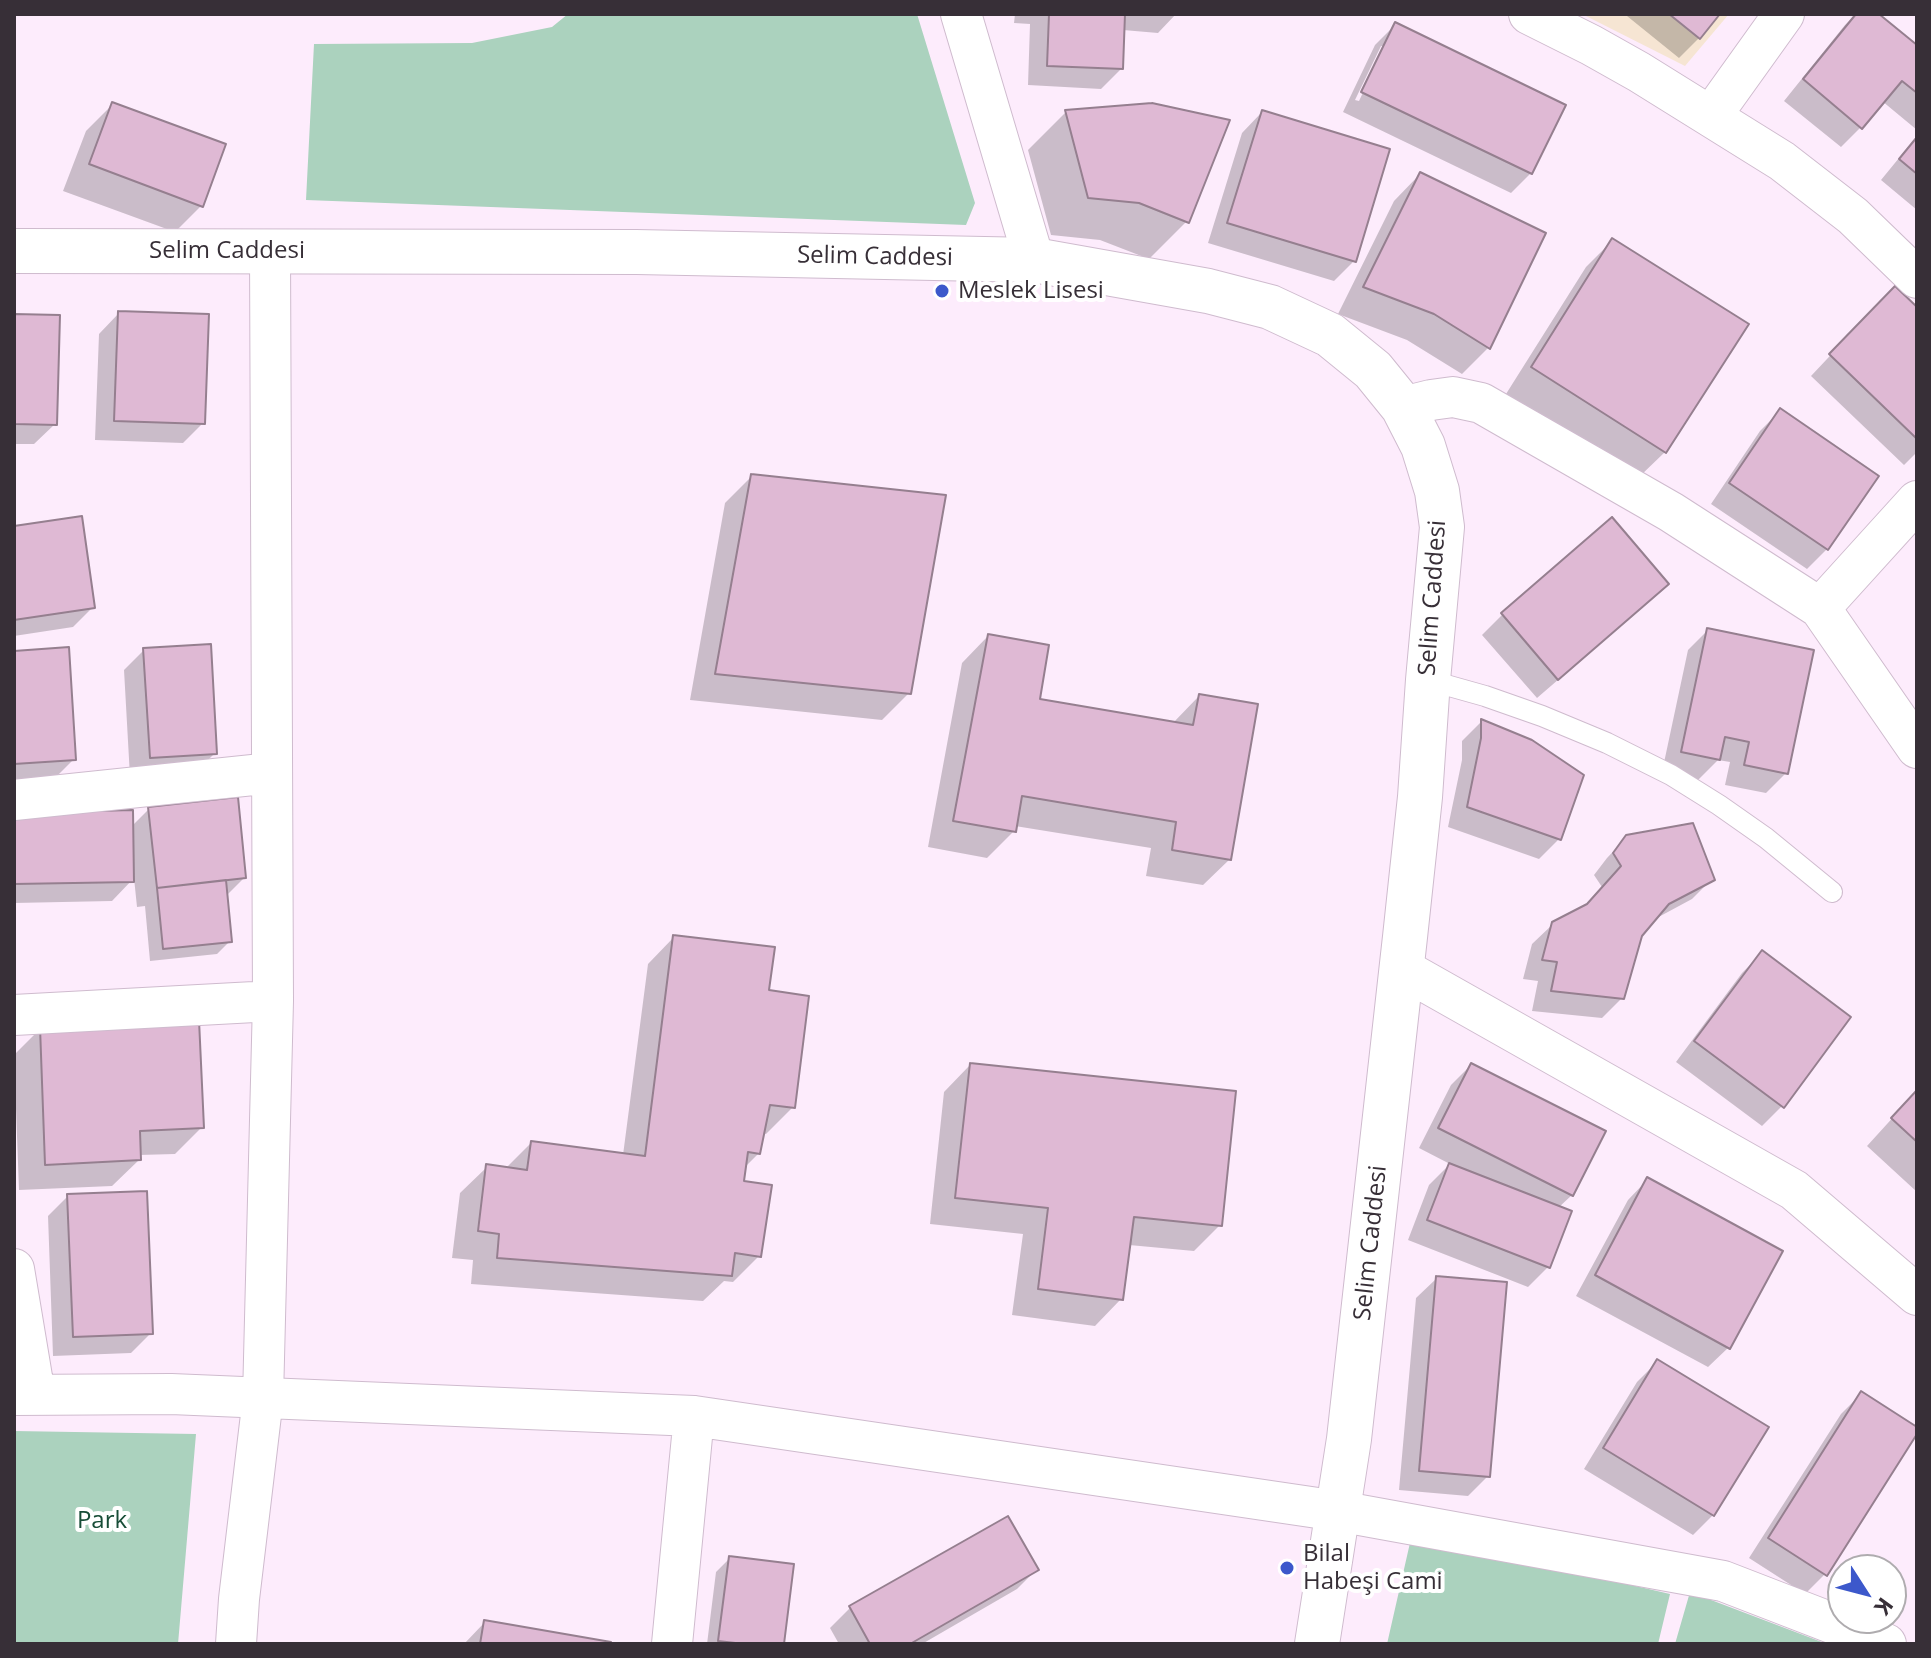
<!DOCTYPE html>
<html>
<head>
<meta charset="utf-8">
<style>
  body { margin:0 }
  #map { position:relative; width:1931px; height:1658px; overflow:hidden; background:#fdecfc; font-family:"Open Sans",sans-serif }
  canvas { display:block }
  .frame { position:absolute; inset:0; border:16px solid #372f37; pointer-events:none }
  .north { position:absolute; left:1827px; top:1554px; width:80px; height:80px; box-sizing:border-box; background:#fff; border:2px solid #afacaf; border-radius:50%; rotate:126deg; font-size:22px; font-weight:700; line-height:32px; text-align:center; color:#372f37 }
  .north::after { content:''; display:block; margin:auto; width:28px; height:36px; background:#3c58cb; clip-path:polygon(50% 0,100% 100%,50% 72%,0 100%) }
</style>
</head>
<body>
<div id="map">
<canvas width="1931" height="1658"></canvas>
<div class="frame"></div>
<div class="north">K</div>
</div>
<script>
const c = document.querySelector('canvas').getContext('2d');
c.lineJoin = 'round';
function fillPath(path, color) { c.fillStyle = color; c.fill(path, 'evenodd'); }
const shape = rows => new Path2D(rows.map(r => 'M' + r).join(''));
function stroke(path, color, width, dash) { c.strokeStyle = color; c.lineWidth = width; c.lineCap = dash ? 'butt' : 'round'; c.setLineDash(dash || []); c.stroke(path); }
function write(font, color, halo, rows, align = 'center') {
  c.font = font + ' "Open Sans",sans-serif'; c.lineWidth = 8; c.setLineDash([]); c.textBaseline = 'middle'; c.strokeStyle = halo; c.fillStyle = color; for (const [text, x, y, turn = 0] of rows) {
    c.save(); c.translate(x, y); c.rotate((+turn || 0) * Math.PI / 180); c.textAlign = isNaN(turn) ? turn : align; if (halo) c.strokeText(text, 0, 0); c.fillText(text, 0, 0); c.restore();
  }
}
const education = shape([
  [1582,14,1729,14,1685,66]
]);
const green = shape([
  [568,14,917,14,975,203,966,225,306,200,314,44,472,43,552,27],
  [14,1431,196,1434,178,1644,14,1644],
  [1412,1534,1670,1594,1658,1644,1387,1644],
  [1690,1592,1827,1644,1675,1644]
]);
const shadow = shape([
  [1015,14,1176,14,1158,33,1123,30,1121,69,1101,89,1028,85,1030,24,1014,23],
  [1629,14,1718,14,1699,38,1679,58,1627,16],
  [1856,14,1876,14,1917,48,1917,130,1882,101,1861,127,1841,147,1784,101,1845,25],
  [1395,25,1531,173,1511,193,1343,112,1375,45],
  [1381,46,1385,46,1359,101,1355,100],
  [113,104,201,206,175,232,63,191,86,131],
  [1066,112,1187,221,1149,259,1100,240,1051,235,1028,150],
  [1262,112,1354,261,1334,281,1208,243,1242,133],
  [1917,136,1917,210,1881,180],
  [1420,174,1544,234,1488,348,1462,374,1407,340,1338,314,1394,201],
  [1613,240,1665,452,1638,478,1506,394,1586,267],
  [1875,308,1917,310,1917,452,1904,465,1811,376],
  [119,313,203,423,183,443,95,440,99,334],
  [14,316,55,424,34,444,14,444],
  [1780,411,1827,549,1807,569,1711,504,1760,431],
  [752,476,909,693,882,720,690,700,725,503],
  [1611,520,1666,584,1646,604,1537,698,1482,635,1502,615],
  [14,528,93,607,73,627,14,636],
  [1708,630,1786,773,1766,793,1725,785,1730,762,1718,760,1698,780,1662,772,1688,650],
  [988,636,1037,701,1172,724,1199,696,1230,859,1203,885,1146,876,1151,848,1015,826,1014,831,987,858,928,847,962,663],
  [144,650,215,753,195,773,130,777,124,670],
  [14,653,74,759,54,779,14,782],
  [1482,721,1559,839,1539,859,1448,827,1462,760,1462,741],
  [149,809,244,878,226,896,230,941,217,954,150,961,145,906,137,907,134,878,112,901,14,903,14,815,131,827],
  [1627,837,1712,879,1692,899,1653,920,1641,935,1622,998,1602,1018,1532,1011,1538,981,1523,979,1532,944,1553,924,1584,908,1602,887,1594,875,1607,858],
  [674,937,767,992,793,1107,766,1134,762,1133,759,1153,744,1168,742,1182,759,1256,733,1282,724,1281,703,1301,471,1284,473,1260,452,1258,460,1193,487,1167,505,1169,531,1143,623,1155,648,964],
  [1762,953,1782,1106,1762,1126,1676,1062,1742,973],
  [40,1029,202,1127,175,1154,139,1155,139,1160,112,1186,19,1190,14,1055],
  [970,1065,1220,1225,1194,1251,1129,1245,1121,1299,1095,1326,1012,1315,1023,1234,930,1224,944,1092],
  [1471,1065,1572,1195,1558,1208,1548,1267,1528,1287,1408,1240,1429,1185,1450,1164,1419,1148,1451,1085],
  [1917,1091,1917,1192,1867,1146],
  [1648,1179,1729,1347,1708,1367,1576,1296,1628,1200],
  [68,1196,151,1333,131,1353,53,1356,48,1216],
  [1437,1278,1488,1476,1468,1496,1399,1490,1416,1298],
  [1657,1362,1713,1515,1693,1535,1584,1469,1637,1382],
  [1861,1394,1917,1431,1825,1574,1805,1594,1749,1558,1841,1414],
  [730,1558,782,1644,707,1644,716,1572],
  [1037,1569,1017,1589,922,1644,839,1644,830,1628,850,1608],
  [484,1623,608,1644,464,1644]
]);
const building = shape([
  [1049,14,1125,14,1123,69,1047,66,1049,14],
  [1669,14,1720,14,1700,39,1669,14],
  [1856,14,1879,14,1917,45,1917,93,1902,81,1862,129,1803,79,1856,14],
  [1395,22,1566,105,1532,174,1361,92,1395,22],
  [112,102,226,144,203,207,89,164,112,102],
  [1152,103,1230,120,1189,223,1139,203,1088,198,1065,110,1152,103],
  [1262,110,1390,149,1356,262,1227,223,1262,110],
  [1917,137,1917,174,1899,159,1917,137],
  [1420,172,1546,233,1490,349,1434,314,1363,287,1420,172],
  [1612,238,1749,324,1666,453,1531,367,1612,238],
  [1895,286,1917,307,1917,439,1829,354,1895,286],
  [118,311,209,314,205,424,114,421,118,311],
  [14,314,60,315,57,425,14,424,14,314],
  [1780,408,1879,476,1828,550,1729,483,1780,408],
  [751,474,946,495,911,694,715,674,751,474],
  [82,516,95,608,14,620,14,526,82,516],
  [1612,517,1669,584,1558,680,1501,613,1612,517],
  [1707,628,1814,650,1788,774,1744,765,1749,742,1725,737,1720,760,1681,752,1707,628],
  [988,634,1049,645,1040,699,1193,725,1199,694,1258,704,1231,860,1172,850,1176,822,1022,796,1016,832,953,821,988,634],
  [211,644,217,754,150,758,143,648,211,644],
  [69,647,76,760,14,764,14,651,69,647],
  [1481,719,1532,740,1584,775,1561,840,1467,807,1481,738,1481,719],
  [238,797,246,878,157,888,148,807,238,797],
  [133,810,134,882,14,884,14,813,133,810],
  [1693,823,1715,880,1669,904,1642,936,1624,999,1551,991,1557,962,1542,960,1552,922,1587,904,1621,866,1613,853,1626,835,1693,823],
  [226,880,232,942,163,949,157,888,226,880],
  [673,935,775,947,769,990,809,996,795,1108,770,1105,760,1154,748,1152,744,1181,772,1185,761,1257,735,1253,732,1276,497,1258,499,1234,478,1231,486,1164,527,1170,531,1141,645,1156,673,935],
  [1762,950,1851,1017,1784,1108,1694,1041,1762,950],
  [199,1020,204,1128,140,1131,141,1160,45,1165,40,1027,199,1020],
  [970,1063,1236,1091,1222,1226,1134,1217,1123,1300,1038,1289,1048,1208,955,1198,970,1063],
  [1471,1063,1606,1131,1573,1196,1438,1128,1471,1063],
  [1917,1090,1917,1142,1891,1118,1917,1090],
  [1449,1163,1572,1211,1550,1268,1427,1220,1449,1163],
  [1647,1177,1783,1251,1730,1349,1595,1275,1647,1177],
  [147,1191,153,1334,73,1337,67,1194,147,1191],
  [1436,1276,1507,1282,1490,1477,1419,1471,1436,1276],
  [1657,1359,1769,1427,1714,1516,1603,1448,1657,1359],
  [1861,1391,1917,1427,1917,1434,1827,1576,1768,1538,1861,1391],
  [1008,1516,1039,1570,910,1644,870,1644,849,1606,1008,1516],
  [729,1556,794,1564,784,1644,744,1644,718,1641,729,1556],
  [484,1620,611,1642,611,1644,480,1644,484,1620]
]);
const service = shape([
  [1428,680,1485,696,1542,716,1607,743,1671,775,1719,805,1766,838,1832,892]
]);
const minor = shape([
  [961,14,1034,260],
  [1529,14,1591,45,1639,72,1782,161,1853,216,1917,278],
  [1711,116,1784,14],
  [1403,407,1431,400,1453,397,1481,403,1671,512,1820,608,1917,748],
  [1820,608,1917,501],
  [14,800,272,773],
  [1401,968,1794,1190,1917,1295],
  [14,1015,273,1001],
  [14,1269,35,1395],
  [14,1395,171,1394,694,1416,1338,1511,1723,1581,1886,1644],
  [236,1644,239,1599,263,1398,273,1001,270,251],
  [672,1644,694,1416]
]);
const secondary = shape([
  [14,251,636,252,1034,260,1208,291,1270,307,1330,335,1373,370,1403,407,1423,446,1437,491,1442,527,1428,680,1420,797,1405,937,1349,1439,1317,1644]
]);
const markers = [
  [942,291,8,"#3c58cb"],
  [1287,1568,8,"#3c58cb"]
];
const streetNames = [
  ["Selim Caddesi",227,251],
  ["Selim Caddesi",875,257,1],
  ["Selim Caddesi",1433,598,-86],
  ["Selim Caddesi",1371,1243,-84]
];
const poiNames = [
  ["Meslek Lisesi",958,291],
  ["Bilal",1303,1554],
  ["Habeşi Cami",1303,1582]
];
const parkNames = [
  ["Park",102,1521]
];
fillPath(education, '#f6e5d3');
fillPath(green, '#abd2be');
fillPath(shadow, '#0003');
fillPath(building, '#dfb9d4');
stroke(building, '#957f8f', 2);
stroke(service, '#cfbbce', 22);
stroke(minor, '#cfbbce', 42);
stroke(secondary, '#cfbbce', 46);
stroke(service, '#fff', 20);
stroke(minor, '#fff', 40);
stroke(secondary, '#fff', 44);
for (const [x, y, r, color] of markers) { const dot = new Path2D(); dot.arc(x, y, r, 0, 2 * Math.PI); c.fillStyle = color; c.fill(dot); stroke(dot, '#fff', 3); }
write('24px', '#372f37', '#fff', streetNames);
write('24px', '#372f37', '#fff', poiNames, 'left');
write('24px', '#174d37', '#fff', parkNames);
</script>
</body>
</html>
